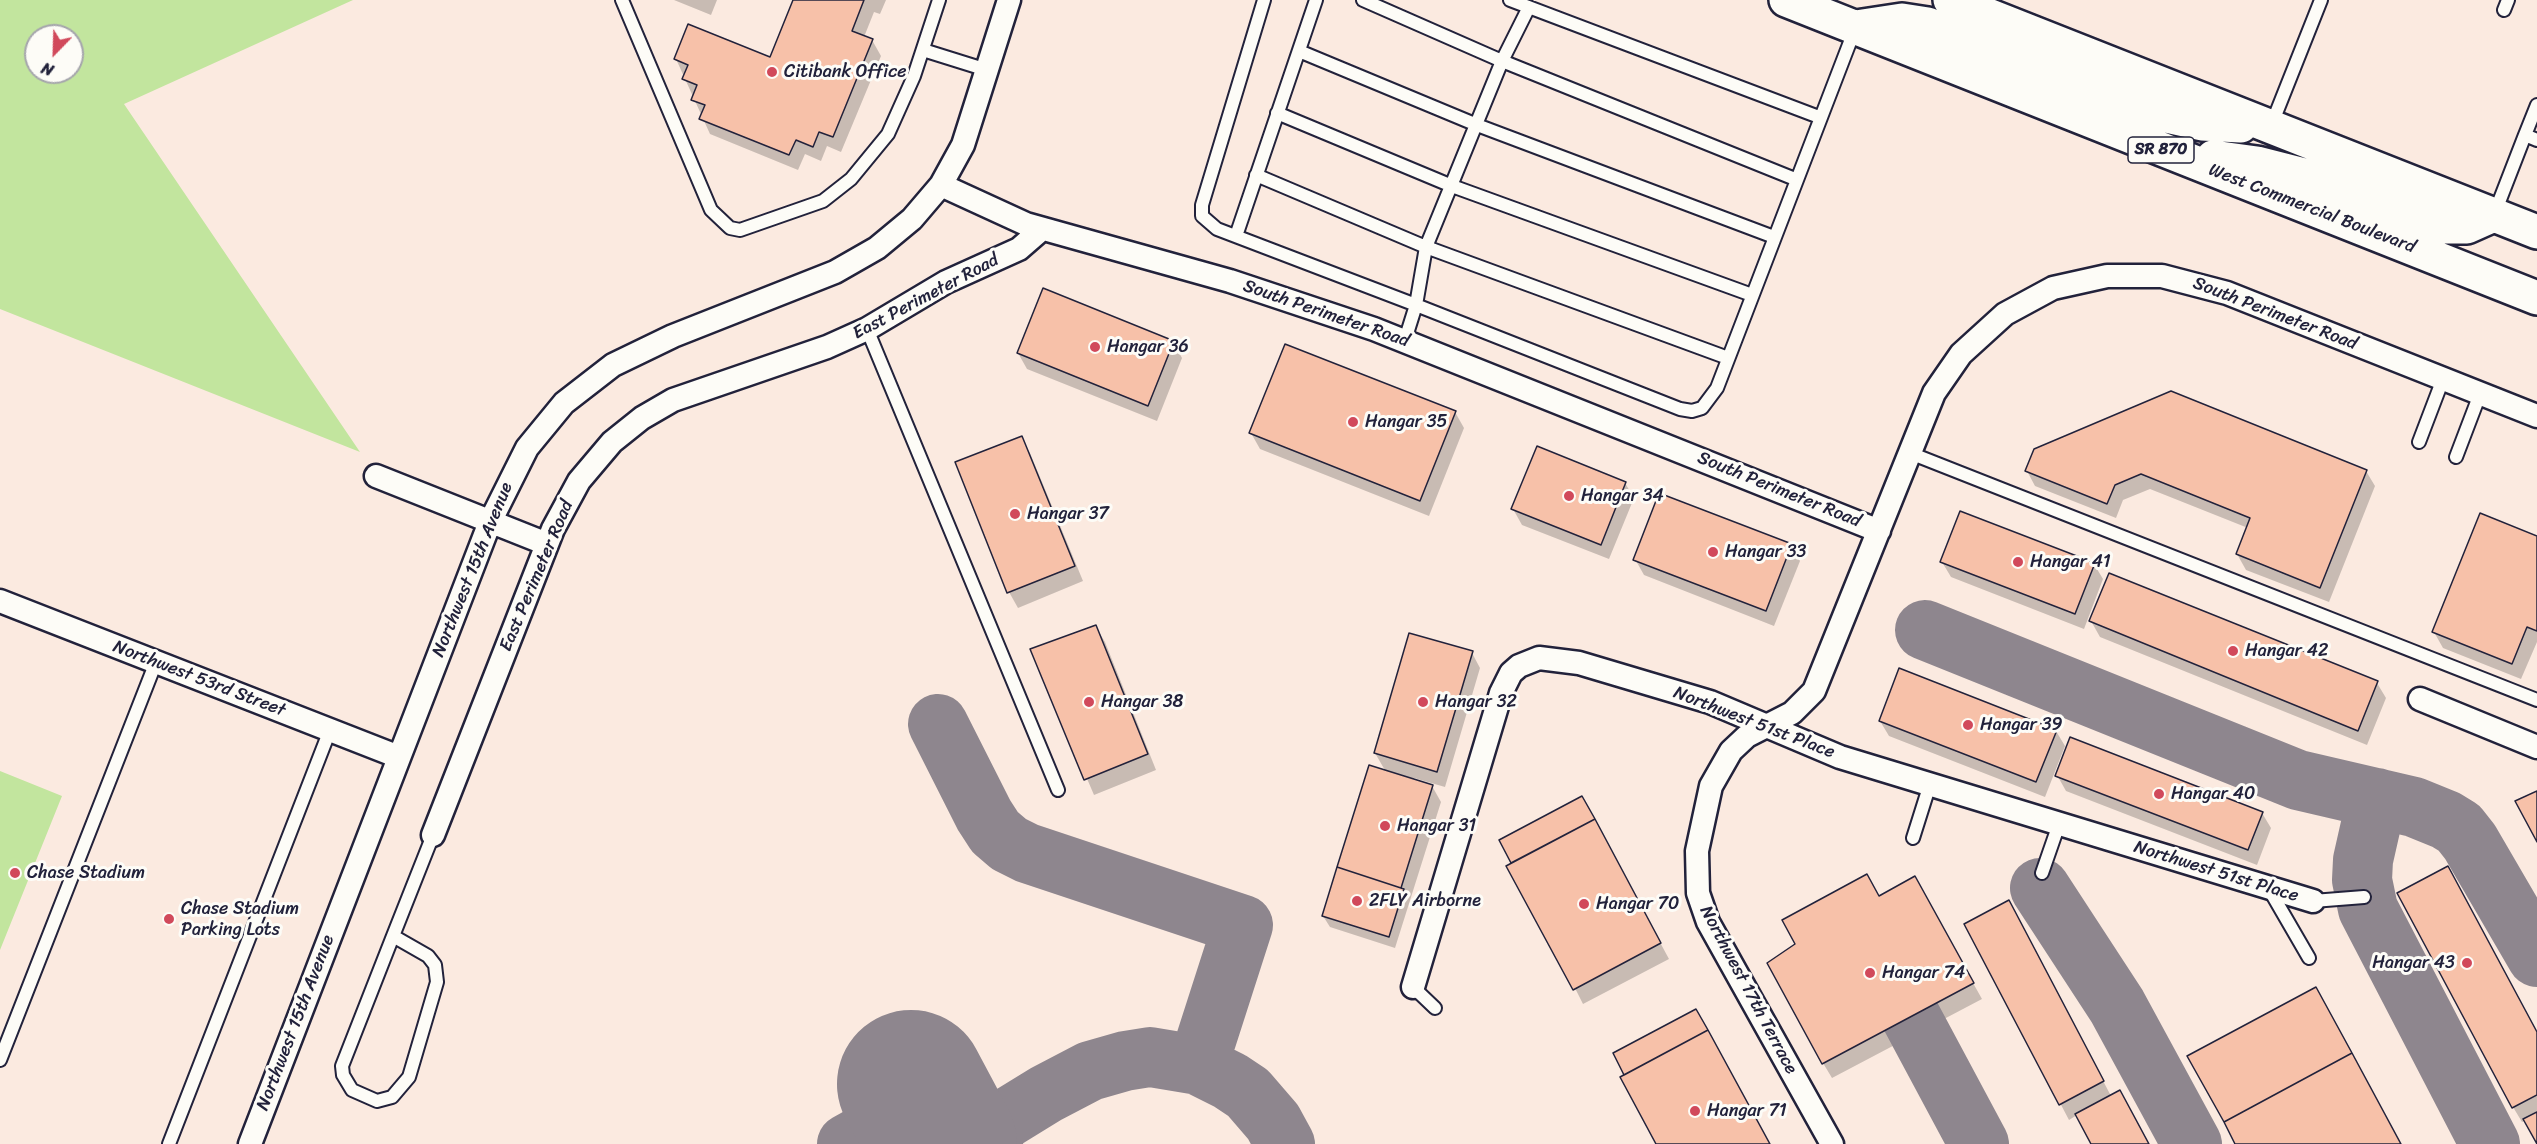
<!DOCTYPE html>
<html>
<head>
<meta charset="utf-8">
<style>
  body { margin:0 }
  #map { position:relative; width:2537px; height:1144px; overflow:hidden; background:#fbeae0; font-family:Sriracha,sans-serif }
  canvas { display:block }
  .north { position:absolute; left:24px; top:24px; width:60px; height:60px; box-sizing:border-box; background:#fdfcf7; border:2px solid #a5a5ac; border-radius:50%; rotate:203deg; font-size:16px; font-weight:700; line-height:24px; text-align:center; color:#22223b }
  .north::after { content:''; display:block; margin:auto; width:21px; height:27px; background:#d1495b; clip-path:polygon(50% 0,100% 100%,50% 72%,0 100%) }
</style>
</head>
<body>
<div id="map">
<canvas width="2537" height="1144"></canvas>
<div class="north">N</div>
</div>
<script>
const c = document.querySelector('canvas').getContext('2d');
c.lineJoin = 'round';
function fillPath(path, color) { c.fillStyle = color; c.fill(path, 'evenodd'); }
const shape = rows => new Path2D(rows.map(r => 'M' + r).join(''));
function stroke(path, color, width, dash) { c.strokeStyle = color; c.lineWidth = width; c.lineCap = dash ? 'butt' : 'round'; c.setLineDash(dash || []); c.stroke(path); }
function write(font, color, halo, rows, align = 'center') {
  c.font = font + ' Sriracha,sans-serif'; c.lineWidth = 6; c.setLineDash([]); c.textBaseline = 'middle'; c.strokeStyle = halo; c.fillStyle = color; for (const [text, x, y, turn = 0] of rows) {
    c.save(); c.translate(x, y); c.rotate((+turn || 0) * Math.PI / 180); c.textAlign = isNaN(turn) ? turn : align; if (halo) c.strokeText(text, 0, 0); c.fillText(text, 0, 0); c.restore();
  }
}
const green = shape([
  [0,0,353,0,124,104,360,452,0,309],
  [36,36,72,36,72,72,36,72],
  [0,771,62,796,0,950]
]);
const shadow = shape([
  [674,0,717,0,711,15],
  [795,0,886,0,880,14,874,12,864,37,872,40,881,56,841,152,827,146,821,161,805,154,798,170,710,134,676,59,771,59],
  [1173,342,1182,358,1157,421,1027,369,1018,353],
  [1455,412,1464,428,1429,516,1260,449,1251,433],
  [1021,438,1030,453,1083,581,1018,608,1009,592,957,463],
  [2027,471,2366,471,2375,486,2329,602,2246,570,2237,554,2248,528,2150,489,2123,500,2116,518,2035,486],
  [1625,483,1634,498,1609,559,1522,525,1513,509],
  [2537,538,2537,642,2521,679,2443,648,2434,632],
  [1791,545,1800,561,1774,626,1644,575,1635,559],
  [1942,562,2094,564,2103,579,2084,629,1951,577],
  [2091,621,2377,683,2386,698,2367,745,2100,637],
  [1096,627,1105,642,1156,770,1094,795,1032,650],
  [1472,653,1480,668,1445,787,1414,778,1414,780,1432,786,1441,802,1395,948,1330,927,1323,916,1370,767,1386,772,1375,753],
  [1880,721,2056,731,2065,746,2045,797,1889,736],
  [2057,775,2262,813,2271,828,2257,865,2066,791],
  [1582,798,1669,959,1583,1004,1501,841],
  [1914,878,1982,999,1832,1078,1823,1063,1879,898],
  [2017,917,2111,1096,2148,1144,2093,1144,2077,1115,2069,1120,1966,924],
  [2537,1034,2537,1141,2526,1120,2522,1122,2513,1107]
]);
const taxiway = shape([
  [1925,630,2298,780,2414,807,2446,820,2459,828,2470,842,2537,957],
  [938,724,984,815,995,832,1009,844,1027,853,1243,925,1198,1065],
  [2377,798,2363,860,2362,880,2368,909,2490,1144],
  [2040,888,2117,1006,2192,1144],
  [1911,1017,1979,1144],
  [847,1144,921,1103],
  [987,1144,1002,1121,1046,1094,1090,1071,1125,1061,1150,1057,1198,1065,1230,1081,1248,1093,1273,1122,1285,1144]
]);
const runway = shape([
  [911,1084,943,1144]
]);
const building = shape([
  [793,0,864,0,852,31,873,39,833,137,819,132,813,147,796,140,789,155,699,119,705,105,691,100,697,85,682,79,688,65,674,59,688,24,770,57,793,0],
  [1043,288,1174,341,1148,406,1017,353,1043,288],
  [1285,344,1456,411,1420,501,1249,433,1285,344],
  [2171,391,2367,470,2320,588,2236,554,2250,518,2141,474,2115,485,2107,504,2025,471,2034,449,2171,391],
  [1022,436,1075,566,1007,593,955,462,1022,436],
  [1537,446,1626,482,1601,545,1511,509,1537,446],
  [1659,493,1792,544,1766,611,1633,560,1659,493],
  [1960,511,2095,563,2075,614,1940,562,1960,511],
  [2480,513,2537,536,2537,631,2527,627,2512,664,2432,632,2480,513],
  [2109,573,2378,681,2358,731,2089,621,2109,573],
  [1096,625,1148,754,1084,780,1030,649,1096,625],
  [1409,633,1473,651,1437,772,1374,753,1409,633],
  [1899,668,2057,730,2036,782,1879,721,1899,668],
  [2070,737,2263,812,2248,850,2055,776,2070,737],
  [1369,765,1433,785,1401,888,1337,867,1369,765],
  [2537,791,2537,842,2515,801,2537,791],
  [1582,796,1595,819,1511,863,1499,840,1582,796],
  [1595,819,1661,943,1573,990,1506,866,1595,819],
  [2448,866,2537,1032,2537,1095,2512,1108,2397,893,2448,866],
  [1337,867,1404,889,1389,937,1322,916,1337,867],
  [1867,874,1879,896,1915,876,1974,983,1822,1064,1767,963,1795,944,1782,920,1867,874],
  [2009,900,2104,1081,2059,1105,1964,924,2009,900],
  [2316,987,2352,1053,2224,1122,2187,1056,2316,987],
  [1696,1009,1708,1030,1624,1075,1613,1053,1696,1009],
  [1708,1030,1770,1144,1656,1144,1620,1077,1708,1030],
  [2352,1053,2401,1144,2235,1144,2224,1122,2352,1053],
  [2120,1090,2149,1144,2091,1144,2075,1114,2120,1090],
  [2537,1112,2537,1144,2523,1119,2537,1112]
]);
const lane = shape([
  [622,0,711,210,730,228,740,230,823,201,851,179,888,134,914,76,939,0],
  [1264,0,1202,205,1202,216,1217,229,1416,305,1426,247,1502,61,1363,0],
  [1510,0,1819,117],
  [1529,7,1502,61,1795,179],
  [2504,10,2508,0],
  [923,50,987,70],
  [1299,51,1477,125,1774,237],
  [1277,113,1452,186,1752,295],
  [2271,126,2321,0],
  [2525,135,2537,105],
  [1256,175,1426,247,1728,358],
  [2494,215,2525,135,2537,140],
  [1236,236,1316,0],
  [867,329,1058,790],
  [1405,340,1416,305,1680,409,1692,411,1702,408,1717,388,1855,29],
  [2419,442,2443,379],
  [1910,453,2537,700],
  [2456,457,2480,394],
  [1913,838,1930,784],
  [2042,873,2059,824],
  [2269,889,2309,958],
  [2313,901,2364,897],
  [393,936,428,956,435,965,437,982,409,1077,392,1097,377,1101,352,1090,343,1075,342,1066,393,936],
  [393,936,433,835],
  [1413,987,1435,1008],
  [0,1060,156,662],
  [169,1144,330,730]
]);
const street = shape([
  [941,185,1026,224,1230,281,1374,329,1879,531],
  [376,476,547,544],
  [0,601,399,757],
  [2420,699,2537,747],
  [433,835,553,529,579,481,612,442,642,418,673,400,827,347,867,329,946,282,1019,249,1042,229],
  [1413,987,1501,693,1511,673,1519,666,1539,658,1579,663,1710,702,1840,757,2313,901],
  [250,1144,490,522,527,448,564,403,613,365,673,336,835,272,877,248,912,219,941,185,963,145,1009,0],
  [1832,1144,1708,922,1698,893,1697,851,1711,786,1731,751,1747,736,1792,713,1814,691,1934,393,1961,354,2005,314,2053,288,2107,276,2162,276,2227,293,2537,416]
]);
const highway = shape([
  [1786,0,2537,298],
  [1950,0,2537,232],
  [1856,27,1902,20,1928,24,2157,114,2202,124,2241,126],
  [2213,157,2257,163,2308,176,2438,227,2467,227,2494,215]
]);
const markers = [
  [772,72,6,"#d1495b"],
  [1095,347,6,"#d1495b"],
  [1353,422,6,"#d1495b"],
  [1569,496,6,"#d1495b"],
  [1015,514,6,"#d1495b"],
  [1713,552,6,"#d1495b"],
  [2018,562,6,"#d1495b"],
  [2233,651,6,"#d1495b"],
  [1089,702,6,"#d1495b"],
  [1423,702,6,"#d1495b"],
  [1968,725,6,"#d1495b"],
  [2159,794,6,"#d1495b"],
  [1385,826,6,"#d1495b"],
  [15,873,6,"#d1495b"],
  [1357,901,6,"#d1495b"],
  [1584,904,6,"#d1495b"],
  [169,919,6,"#d1495b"],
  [2467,963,6,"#d1495b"],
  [1870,973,6,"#d1495b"],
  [1695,1111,6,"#d1495b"]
];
const shields = [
  [2161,150,66]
];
const shieldNames = [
  ["SR 870",2161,150]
];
const poiNames = [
  ["Citibank Office",784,72],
  ["Hangar 36",1107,347],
  ["Hangar 35",1365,422],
  ["Hangar 34",1581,496],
  ["Hangar 37",1027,514],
  ["Hangar 33",1725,552],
  ["Hangar 41",2030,562],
  ["Hangar 42",2245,651],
  ["Hangar 38",1101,702],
  ["Hangar 32",1435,702],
  ["Hangar 39",1980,725],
  ["Hangar 40",2171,794],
  ["Hangar 31",1397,826],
  ["Chase Stadium",27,873],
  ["2FLY Airborne",1369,901],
  ["Hangar 70",1596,904],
  ["Chase Stadium",181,909],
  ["Parking Lots",181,930],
  ["Hangar 43",2455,963,"right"],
  ["Hangar 74",1882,973],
  ["Hangar 71",1707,1111]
];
const streetNames = [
  ["West Commercial Boulevard",2312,209,21],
  ["East Perimeter Road",926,297,-28],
  ["South Perimeter Road",1326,314,19],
  ["South Perimeter Road",2275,314,21],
  ["South Perimeter Road",1779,490,22],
  ["Northwest 15th Avenue",473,570,-68],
  ["East Perimeter Road",537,576,-67],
  ["Northwest 53rd Street",199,679,21],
  ["Northwest 51st Place",1754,723,21],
  ["Northwest 51st Place",2216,872,17],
  ["Northwest 17th Terrace",1748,990,62],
  ["Northwest 15th Avenue",296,1023,-69]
];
fillPath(green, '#c2e59e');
fillPath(shadow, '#0003');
stroke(taxiway, '#8e868e', 60);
stroke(runway, '#8e868e', 148);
fillPath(building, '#f7c1a9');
stroke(building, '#22223b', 1.5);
stroke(lane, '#22223b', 16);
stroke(street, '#22223b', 27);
stroke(highway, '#22223b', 38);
stroke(lane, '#fdfcf7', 12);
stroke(street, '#fdfcf7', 22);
stroke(highway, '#fdfcf7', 33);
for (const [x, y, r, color] of markers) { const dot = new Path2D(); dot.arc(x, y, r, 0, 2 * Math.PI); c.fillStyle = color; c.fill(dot); stroke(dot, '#fdfcf7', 2); }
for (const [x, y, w] of shields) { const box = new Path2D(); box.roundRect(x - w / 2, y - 13, w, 26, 4.5); c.fillStyle = '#fdfcf7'; c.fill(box); stroke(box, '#22223b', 1.5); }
write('bold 16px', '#22223b', null, shieldNames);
write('18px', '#22223b', '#fdfcf7', poiNames, 'left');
write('18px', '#22223b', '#fdfcf7', streetNames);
</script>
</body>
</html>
